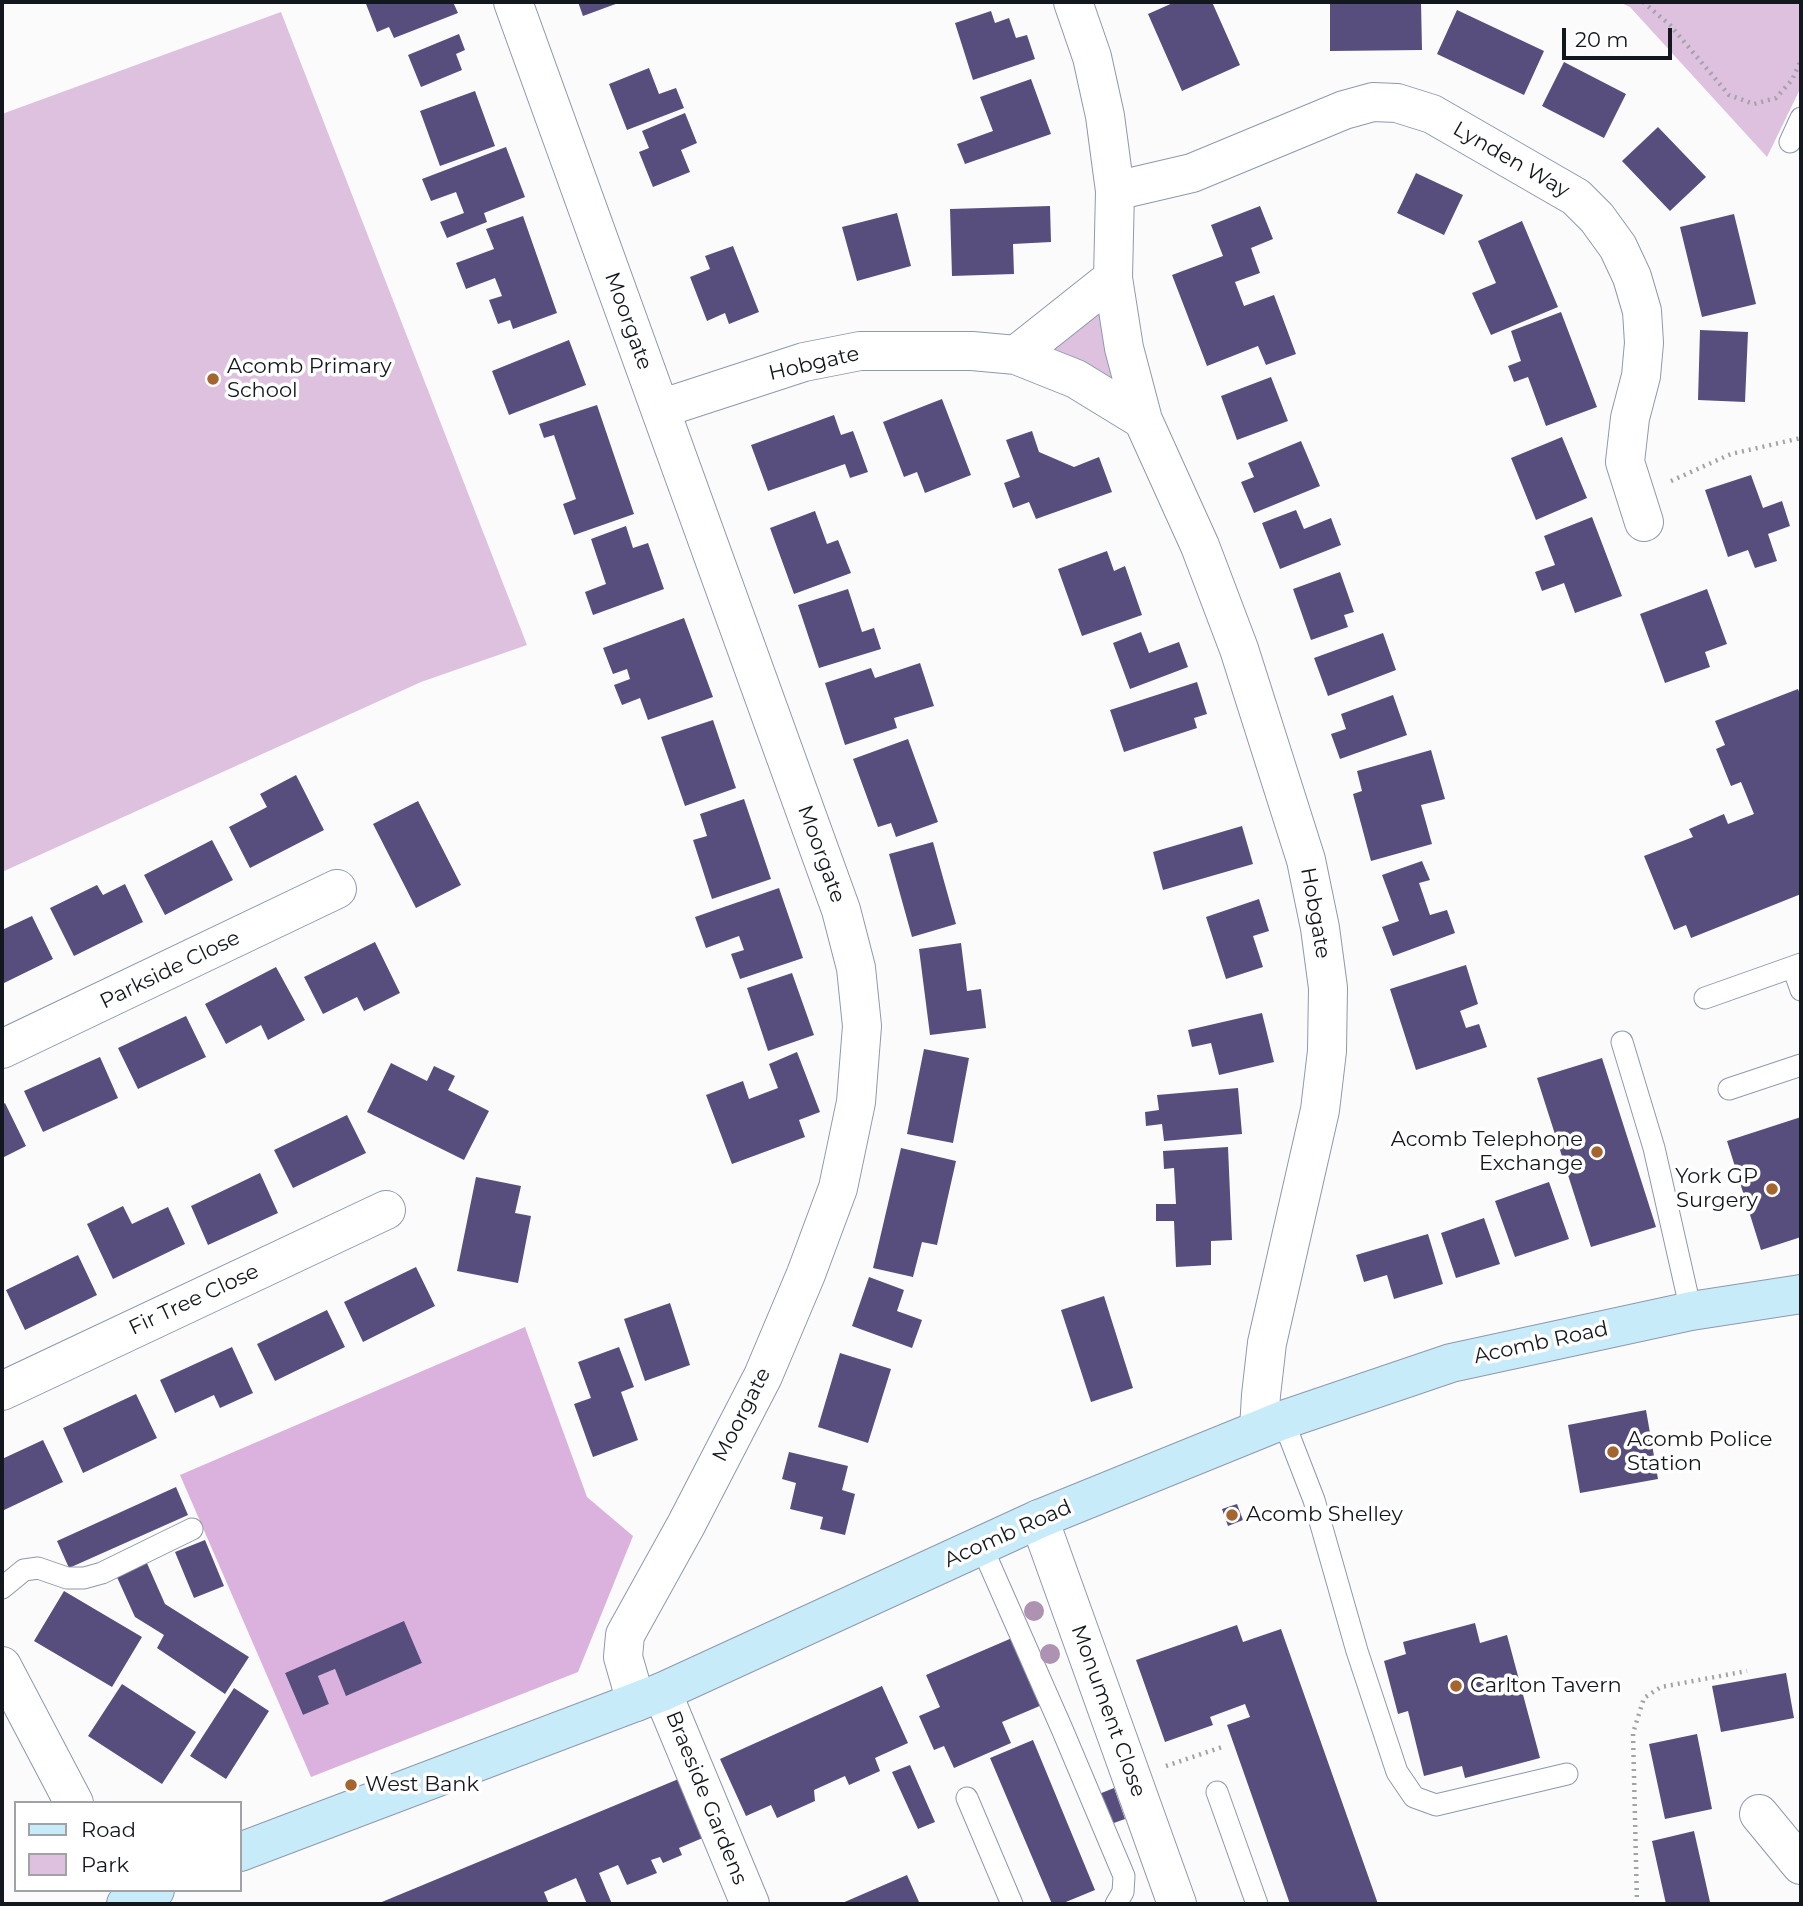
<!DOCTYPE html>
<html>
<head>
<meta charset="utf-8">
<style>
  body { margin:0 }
  #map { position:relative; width:1803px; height:1906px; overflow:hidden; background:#fbfbfb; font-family:Montserrat,sans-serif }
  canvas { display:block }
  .frame { position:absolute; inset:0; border:4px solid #13171e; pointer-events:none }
  .legend { position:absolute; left:14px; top:1801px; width:228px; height:91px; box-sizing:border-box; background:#fff; border:2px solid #a1a2a5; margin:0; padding:9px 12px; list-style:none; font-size:21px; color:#13171e }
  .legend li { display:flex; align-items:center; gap:14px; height:35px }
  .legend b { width:35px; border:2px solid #a1a2a5 }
  .scale { position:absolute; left:1562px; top:28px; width:110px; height:32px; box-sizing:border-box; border:4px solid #13171e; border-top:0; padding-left:9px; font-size:21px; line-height:24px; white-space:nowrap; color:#13171e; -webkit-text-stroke:5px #fff; paint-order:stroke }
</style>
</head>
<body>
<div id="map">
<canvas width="1803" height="1906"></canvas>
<div class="frame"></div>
<ul class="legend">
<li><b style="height:9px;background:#c8ebf9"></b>Road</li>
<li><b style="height:19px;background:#ddc1df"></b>Park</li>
</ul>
<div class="scale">20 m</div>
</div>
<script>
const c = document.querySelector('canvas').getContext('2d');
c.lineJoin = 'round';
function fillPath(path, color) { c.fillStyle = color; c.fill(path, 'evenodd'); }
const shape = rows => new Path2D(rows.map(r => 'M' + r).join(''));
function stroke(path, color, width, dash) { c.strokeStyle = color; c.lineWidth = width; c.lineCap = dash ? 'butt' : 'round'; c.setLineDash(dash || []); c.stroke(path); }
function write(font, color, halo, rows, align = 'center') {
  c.font = font + ' Montserrat,sans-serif'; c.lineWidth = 7; c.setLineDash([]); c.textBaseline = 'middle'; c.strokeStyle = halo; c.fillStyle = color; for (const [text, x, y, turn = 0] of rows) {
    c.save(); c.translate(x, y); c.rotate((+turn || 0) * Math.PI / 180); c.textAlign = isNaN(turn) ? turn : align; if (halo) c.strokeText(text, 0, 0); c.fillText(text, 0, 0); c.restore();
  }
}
const green = shape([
  [1619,2,1801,2,1801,87,1767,157,1630,7],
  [281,12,527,645,421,682,2,872,2,114],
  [1100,307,1114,386,1048,349]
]);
const forest = shape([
  [525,1327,587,1497,633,1536,578,1672,311,1777,180,1475],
  [404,1622,422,1663,347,1695,335,1669,318,1676,329,1704,303,1715,285,1673]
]);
const building = shape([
  [371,2,453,2,458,13,394,38,389,27,377,32,366,4],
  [578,2,621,2,583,16],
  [1175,2,1212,2,1240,65,1182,91,1148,14],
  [1330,2,1421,2,1422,50,1330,51],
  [1457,10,1544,51,1524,95,1437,54],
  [991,11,995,23,1009,18,1016,38,1027,35,1035,59,973,80,955,23],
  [459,34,465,50,456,54,462,70,421,87,408,55],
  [1564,62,1626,94,1604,138,1542,106],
  [649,68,659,94,676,88,684,108,627,130,609,84],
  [1031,79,1051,134,965,164,957,144,993,131,980,97],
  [475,91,495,146,440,166,420,111],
  [685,113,697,143,681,150,690,172,653,187,639,152,649,148,642,131],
  [1658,127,1706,177,1670,211,1622,161],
  [506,147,525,197,484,213,487,222,447,238,440,222,464,213,456,192,431,201,422,179],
  [1416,173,1463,195,1444,235,1397,213],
  [1050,206,1051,242,1013,244,1014,274,952,276,950,209],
  [1260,206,1273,239,1251,248,1260,273,1235,282,1244,306,1274,295,1296,354,1266,365,1258,346,1207,366,1172,275,1223,256,1211,225],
  [897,213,911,266,857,281,842,227],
  [1734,214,1756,304,1702,317,1680,227],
  [523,216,557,313,513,329,510,320,498,324,489,300,502,296,495,278,466,289,456,263,494,249,486,229],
  [1522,221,1558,307,1491,335,1472,293,1496,283,1478,241],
  [733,246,759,312,729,324,725,313,707,321,690,277,710,269,705,256],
  [1561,312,1597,407,1546,426,1528,377,1514,382,1508,366,1521,361,1511,331],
  [1700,330,1748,332,1745,402,1698,400],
  [569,340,586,385,509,415,492,371],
  [1271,377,1288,421,1237,440,1221,396],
  [942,399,971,475,925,493,917,472,904,477,883,422],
  [597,405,634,514,574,535,563,504,576,499,554,435,544,438,539,424],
  [834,415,841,435,853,431,868,472,850,478,845,464,768,491,751,445],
  [1032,431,1039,452,1074,467,1099,457,1112,492,1036,519,1029,502,1013,508,1004,483,1020,477,1006,440],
  [1562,437,1587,498,1536,520,1511,458],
  [1301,441,1320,486,1254,513,1241,482,1254,477,1248,463],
  [1751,475,1763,508,1782,501,1790,526,1768,534,1777,561,1755,568,1748,550,1728,557,1705,490],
  [1296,510,1304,529,1331,518,1341,545,1280,569,1262,523],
  [815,511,827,544,838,540,851,573,794,594,770,528],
  [1592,517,1622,596,1575,613,1564,583,1542,591,1535,572,1555,565,1544,536],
  [626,526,633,548,648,543,664,589,593,615,585,592,606,584,591,539],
  [1107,551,1114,571,1125,566,1142,615,1082,636,1058,569],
  [1340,572,1354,612,1344,615,1348,627,1311,640,1293,589],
  [848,589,862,632,874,628,881,649,819,668,798,605],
  [1707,589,1727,644,1705,652,1710,667,1665,683,1640,614],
  [684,618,713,697,648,720,640,698,622,705,614,685,630,679,627,669,613,674,603,648],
  [1141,632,1149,653,1179,642,1188,667,1130,689,1113,643],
  [1383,633,1396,670,1328,696,1314,658],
  [920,663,934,706,894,718,897,728,845,745,825,683,871,668,875,678],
  [1197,682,1207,714,1194,718,1197,728,1124,752,1110,710],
  [1798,689,1801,697,1801,894,1691,938,1686,925,1674,930,1644,856,1693,837,1689,829,1724,814,1728,824,1754,814,1741,782,1731,786,1716,749,1725,745,1715,721],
  [1393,695,1407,735,1340,759,1331,734,1346,729,1341,714],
  [713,720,736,788,685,806,661,737],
  [908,739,938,822,896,837,891,823,878,827,853,759],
  [1431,750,1445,799,1421,805,1432,844,1371,861,1353,794,1362,791,1357,771],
  [296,775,324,830,250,868,229,827,267,807,260,794],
  [744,799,771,879,712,899,693,840,707,836,700,814],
  [418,801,461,885,416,908,373,824],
  [1242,826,1253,864,1163,890,1153,852],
  [212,840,233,880,165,915,144,875],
  [933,842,956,924,912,937,889,854],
  [1422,861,1430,880,1419,883,1430,915,1447,910,1455,933,1393,956,1382,927,1399,921,1382,875],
  [125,884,143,922,74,956,50,908,97,885,103,895],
  [779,888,803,958,740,979,731,954,744,950,739,936,706,948,695,917],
  [1259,899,1269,931,1253,936,1263,967,1226,979,1206,917],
  [32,916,53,959,2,984,2,930],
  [375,942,400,993,364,1011,357,997,323,1014,304,977],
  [961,943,967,991,981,989,986,1028,930,1035,919,949],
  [1466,965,1478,1004,1460,1011,1466,1028,1479,1024,1487,1047,1416,1070,1390,989],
  [276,967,305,1020,268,1040,261,1025,226,1044,205,1004],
  [792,973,814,1035,768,1051,747,988],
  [1262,1013,1274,1062,1219,1075,1211,1043,1192,1047,1188,1030],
  [186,1016,206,1057,138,1089,118,1048],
  [924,1049,969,1058,953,1143,907,1134],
  [797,1052,820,1112,799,1120,805,1137,732,1164,706,1095,743,1081,749,1099,778,1088,769,1064],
  [100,1057,118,1098,43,1132,24,1091],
  [1602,1058,1656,1227,1591,1247,1537,1078],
  [391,1063,427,1081,434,1066,455,1076,448,1090,489,1111,464,1160,367,1112],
  [1238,1088,1242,1134,1164,1141,1162,1124,1146,1126,1145,1112,1159,1110,1157,1095],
  [5,1103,26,1146,2,1158,2,1105],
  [347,1115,366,1153,293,1188,274,1150],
  [1801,1117,1801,1237,1761,1250,1727,1141],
  [1228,1147,1232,1240,1211,1241,1211,1265,1176,1267,1174,1221,1156,1221,1156,1204,1176,1204,1174,1168,1164,1169,1163,1151],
  [901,1148,956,1161,937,1245,922,1242,913,1277,873,1268],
  [260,1173,278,1213,208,1245,191,1206],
  [476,1177,521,1186,515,1213,531,1216,518,1283,457,1271],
  [1549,1182,1569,1239,1515,1257,1495,1201],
  [123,1206,132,1224,168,1207,185,1244,113,1279,87,1224],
  [1484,1218,1500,1264,1456,1278,1441,1233],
  [1428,1234,1443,1284,1394,1299,1387,1275,1364,1282,1356,1255],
  [78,1255,97,1295,25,1330,6,1290],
  [416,1267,435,1306,363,1342,344,1302],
  [869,1277,904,1290,897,1311,922,1320,912,1348,852,1326],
  [1104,1296,1133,1388,1091,1402,1061,1310],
  [670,1303,690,1365,645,1381,624,1319],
  [327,1310,345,1347,275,1381,257,1344],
  [232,1347,253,1393,220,1408,214,1395,175,1413,160,1380],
  [619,1347,634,1387,621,1392,638,1440,593,1457,574,1404,591,1398,578,1362],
  [840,1353,891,1369,868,1443,818,1427],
  [136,1394,157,1438,83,1473,63,1428],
  [1646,1410,1658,1479,1580,1493,1568,1425],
  [43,1440,63,1482,2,1511,2,1459],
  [789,1452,848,1466,842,1490,855,1494,845,1535,820,1529,823,1517,790,1509,796,1483,782,1479],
  [176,1487,188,1515,69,1568,57,1541],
  [1237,1504,1243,1520,1228,1526,1222,1509],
  [205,1540,224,1586,194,1598,175,1552],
  [146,1561,165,1604,249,1657,225,1694,157,1648,164,1635,135,1617,116,1575],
  [64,1591,142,1637,112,1687,34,1641],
  [404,1621,422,1663,346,1696,335,1669,318,1676,329,1704,303,1715,285,1673],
  [1475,1623,1480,1643,1507,1635,1540,1758,1465,1778,1462,1766,1424,1776,1408,1711,1398,1714,1384,1661,1406,1654,1403,1642],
  [1237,1625,1243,1642,1281,1629,1378,1904,1290,1904,1227,1725,1250,1717,1245,1704,1210,1717,1213,1725,1165,1742,1136,1660],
  [1012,1638,1042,1705,1002,1722,1011,1743,954,1768,944,1746,934,1750,919,1716,940,1707,926,1675],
  [1786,1673,1794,1718,1721,1732,1712,1686],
  [122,1684,196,1732,162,1784,88,1736],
  [882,1686,908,1743,875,1758,880,1771,849,1785,845,1776,814,1790,815,1801,777,1818,771,1805,746,1816,720,1759],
  [234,1688,269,1711,226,1779,190,1756],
  [1697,1734,1712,1809,1665,1819,1649,1744],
  [1033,1740,1095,1890,1061,1904,1052,1904,990,1758],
  [910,1765,935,1822,918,1829,892,1772],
  [681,1778,705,1837,679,1848,682,1855,663,1863,660,1857,651,1860,657,1873,627,1885,618,1865,599,1873,612,1904,587,1904,576,1878,544,1892,549,1904,512,1904,511,1902,505,1904,377,1904],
  [1114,1788,1125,1819,1111,1824,1099,1794],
  [1694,1831,1710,1902,1666,1904,1652,1841],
  [907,1875,919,1902,913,1904,840,1904]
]);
const path = shape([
  [1643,2,1670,25,1729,95,1754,104,1776,98,1792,80,1801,60],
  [1671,481,1731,454,1801,438],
  [1166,1766,1222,1747],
  [1637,1904,1633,1733,1644,1698,1661,1687,1747,1671]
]);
const lane = shape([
  [1790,142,1801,118],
  [1793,967,1801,990],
  [1705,998,1801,964],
  [1622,1042,1654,1148,1691,1311],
  [1729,1089,1801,1065],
  [1283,1420,1314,1500,1357,1651,1397,1772,1414,1797,1436,1805,1567,1774],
  [981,1545,1062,1729,1124,1876,1123,1892,1116,1904],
  [2,1588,24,1570,38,1568,67,1578,84,1578,102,1573,192,1529],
  [1217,1792,1257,1904],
  [967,1798,1012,1904]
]);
const street = shape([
  [513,2,841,910,856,968,862,1026,856,1102,838,1188,806,1274,763,1376,686,1525,625,1635,623,1657,636,1702],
  [1073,2,1092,57,1105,116,1115,191,1113,278,1124,348,1143,420,1200,546,1239,649,1306,860,1320,928,1328,988,1327,1051,1320,1110,1267,1343,1261,1395,1259,1429],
  [1115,191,1192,173,1344,110,1373,102,1397,103,1432,114,1576,197,1597,218,1618,247,1632,277,1642,311,1644,343,1641,376,1630,418,1625,462,1644,522],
  [1016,355,1113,278],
  [660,409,804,362,860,351,972,351,1016,355,1076,379,1143,420],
  [2,1049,337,889],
  [2,1391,386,1210],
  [1039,1519,1177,1904],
  [2,1666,74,1803],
  [662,1692,750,1904],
  [1759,1814,1801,1865]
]);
const secondary = shape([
  [240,1852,662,1692,1039,1519,1283,1420,1451,1363,1691,1311,1801,1294],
  [126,1904,155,1890]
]);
const trees = [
  [1034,1611],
  [1050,1654]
];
const markers = [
  [213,379,7,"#a5652e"],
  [1597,1152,7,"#a5652e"],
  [1772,1189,7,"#a5652e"],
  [1613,1452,7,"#a5652e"],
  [1232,1515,7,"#a5652e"],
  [1456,1686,7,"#a5652e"],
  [351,1785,7,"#a5652e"]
];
const streetNames = [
  ["Lynden Way",1511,160,30],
  ["Moorgate",628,321,70],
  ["Hobgate",814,364,-13],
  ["Moorgate",821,854,70],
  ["Hobgate",1315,913,80],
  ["Parkside Close",170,970,-26],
  ["Fir Tree Close",194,1300,-25],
  ["Acomb Road",1541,1343,-12],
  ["Moorgate",742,1415,-63],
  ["Acomb Road",1008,1534,-24],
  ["Monument Close",1108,1711,70],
  ["Braeside Gardens",706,1798,68]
];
const poiNames = [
  ["Acomb Primary",227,367],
  ["School",227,391],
  ["Acomb Telephone",1583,1140,"right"],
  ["Exchange",1583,1164,"right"],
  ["York GP",1758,1177,"right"],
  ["Surgery",1758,1201,"right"],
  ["Acomb Police",1627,1440],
  ["Station",1627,1464],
  ["Acomb Shelley",1246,1515],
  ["Carlton Tavern",1470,1686],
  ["West Bank",365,1785]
];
fillPath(green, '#ddc1df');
fillPath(forest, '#dbb2de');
fillPath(building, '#574e7d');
stroke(lane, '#8d99ad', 23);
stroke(street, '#8d99ad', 40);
stroke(secondary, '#8d99ad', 40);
stroke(path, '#a1a3a5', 4.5, [2, 5]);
stroke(lane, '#fff', 21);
stroke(street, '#fff', 38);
stroke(secondary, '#c8ebf9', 38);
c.fillStyle = '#ae92b1';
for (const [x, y] of trees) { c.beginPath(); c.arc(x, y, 10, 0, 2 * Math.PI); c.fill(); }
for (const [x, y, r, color] of markers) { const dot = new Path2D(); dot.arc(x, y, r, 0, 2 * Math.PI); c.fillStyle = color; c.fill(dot); stroke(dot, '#fff', 2.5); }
write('21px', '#13171e', '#fff', streetNames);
write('21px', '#13171e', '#fff', poiNames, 'left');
</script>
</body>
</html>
